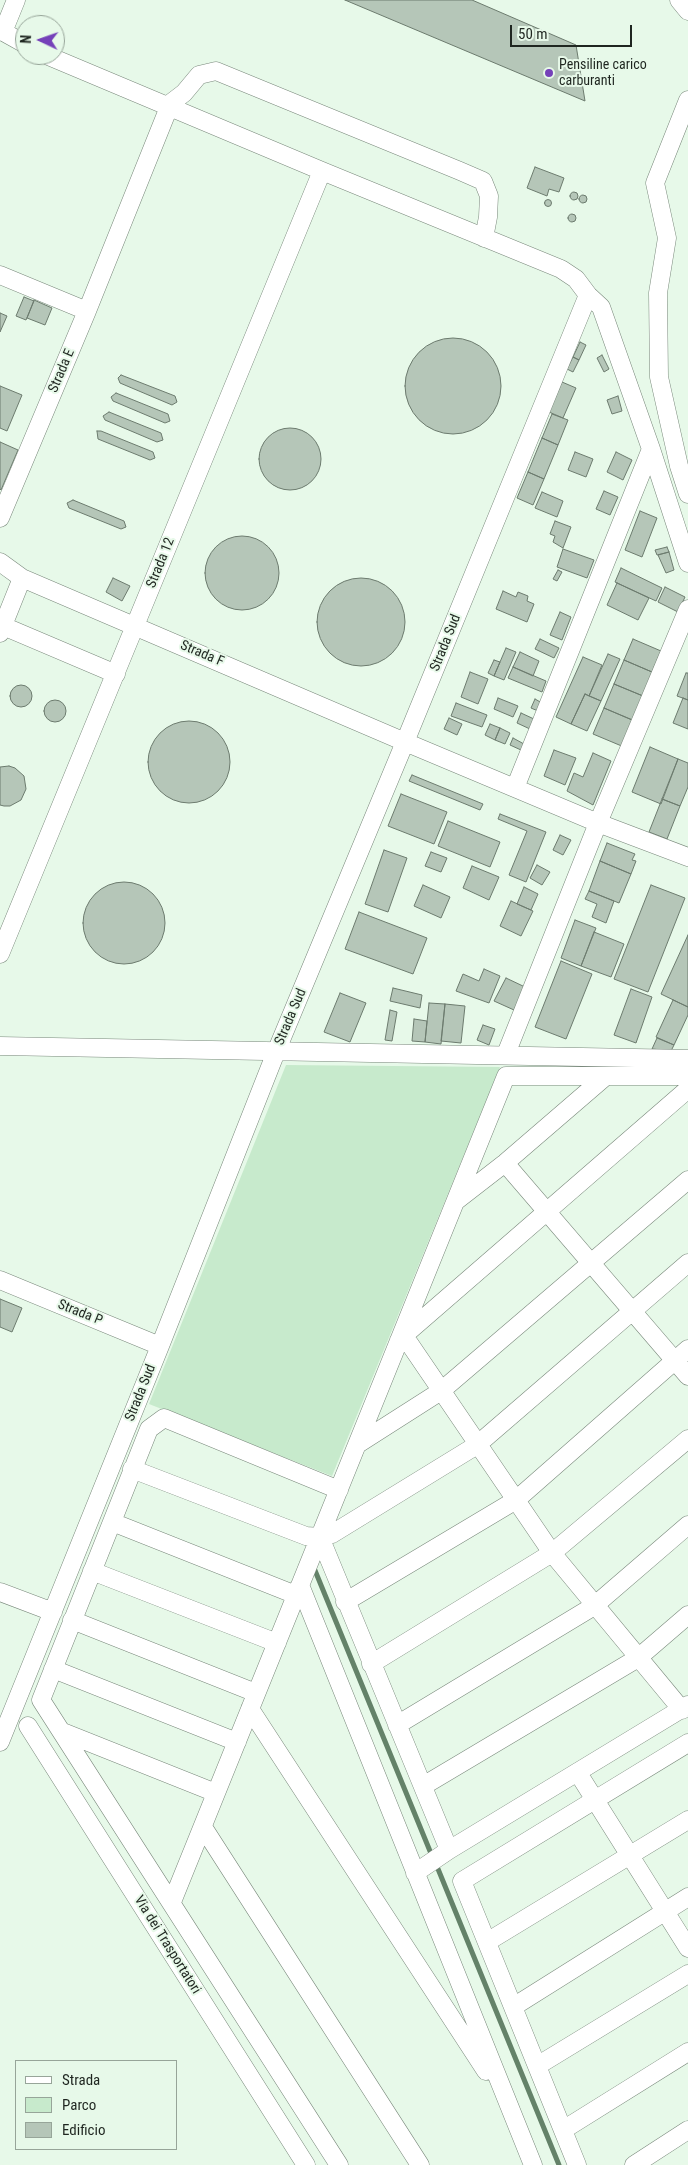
<!DOCTYPE html>
<html>
<head>
<meta charset="utf-8">
<style>
  body { margin:0 }
  #map { position:relative; width:688px; height:2165px; overflow:hidden; background:#e7f9e9; font-family:"Roboto Condensed",sans-serif }
  canvas { display:block }
  .legend { position:absolute; left:15px; top:2060px; width:162px; height:90px; box-sizing:border-box; background:#e7f9e9; border:1px solid #97a599; margin:0; padding:6px 9px; list-style:none; font-size:15px; color:#1f2620 }
  .legend li { display:flex; align-items:center; gap:10px; height:25px }
  .legend b { width:25px; border:1px solid #97a599 }
  .north { position:absolute; left:15px; top:15px; width:50px; height:50px; box-sizing:border-box; background:#e7f9e9; border:1px solid #97a599; border-radius:50%; rotate:273deg; font-size:14px; font-weight:700; line-height:20px; text-align:center; color:#1f2620 }
  .north::after { content:''; display:block; margin:auto; width:18px; height:22px; background:#7541b9; clip-path:polygon(50% 0,100% 100%,50% 72%,0 100%) }
  .scale { position:absolute; left:510px; top:25px; width:122px; height:22px; box-sizing:border-box; border:2px solid #1f2620; border-top:0; padding-left:6px; font-size:15px; line-height:18px; white-space:nowrap; color:#1f2620; -webkit-text-stroke:4px #e7f9e9; paint-order:stroke }
</style>
</head>
<body>
<div id="map">
<canvas width="688" height="2165"></canvas>
<ul class="legend">
<li><b style="height:6px;background:#fff"></b>Strada</li>
<li><b style="height:14px;background:#c7eacc"></b>Parco</li>
<li><b style="height:14px;background:#b5c6b8"></b>Edificio</li>
</ul>
<div class="north">N</div>
<div class="scale">50 m</div>
</div>
<script>
const c = document.querySelector('canvas').getContext('2d');
c.lineJoin = 'round';
function fillPath(path, color) { c.fillStyle = color; c.fill(path, 'evenodd'); }
const shape = rows => new Path2D(rows.map(r => 'M' + r).join(''));
function stroke(path, color, width, dash) { c.strokeStyle = color; c.lineWidth = width; c.lineCap = dash ? 'butt' : 'round'; c.setLineDash(dash || []); c.stroke(path); }
function write(font, color, halo, rows, align = 'center') {
  c.font = font + ' "Roboto Condensed",sans-serif'; c.lineWidth = 4; c.setLineDash([]); c.textBaseline = 'middle'; c.strokeStyle = halo; c.fillStyle = color; for (const [text, x, y, turn = 0] of rows) {
    c.save(); c.translate(x, y); c.rotate((+turn || 0) * Math.PI / 180); c.textAlign = isNaN(turn) ? turn : align; if (halo) c.strokeText(text, 0, 0); c.fillText(text, 0, 0); c.restore();
  }
}
const green = shape([
  [286,1065,500,1067,332,1476,149,1404]
]);
const stream = shape([
  [314,1568,432,1856],
  [436,1864,559,2165]
]);
const building = shape([
  [345,0,472,0,576,45,585,101,345,0],
  [535,167,564,178,559,192,549,189,547,196,527,188,535,167],
  '570 196a4 4 0 1 1 8 0a4 4 0 1 1-8 0Z',
  '579 199a4 4 0 1 1 8 0a4 4 0 1 1-8 0Z',
  '544.5 203a3.5 3.5 0 1 1 7 0a3.5 3.5 0 1 1-7 0Z',
  '568 218a4 4 0 1 1 8 0a4 4 0 1 1-8 0Z',
  [24,297,34,301,26,320,16,316,24,297],
  [34,300,52,308,45,325,27,318,34,300],
  [0,313,7,316,0,332,0,313],
  '405 386a48 48 0 1 1 96 0a48 48 0 1 1-96 0Z',
  [580,342,586,345,579,360,573,357,580,342],
  [602,355,609,369,604,372,597,358,602,355],
  [573,357,579,360,573,372,567,369,573,357],
  [121,375,175,396,177,402,172,405,120,383,118,378,121,375],
  [562,382,576,388,563,418,549,412,562,382],
  [0,386,22,395,7,431,0,428,0,386],
  [116,393,168,414,170,421,165,423,113,401,111,397,116,393],
  [618,396,622,411,612,414,607,400,618,396],
  [109,412,161,433,163,440,157,442,105,420,103,416,109,412],
  [552,414,568,420,558,445,542,438,552,414],
  '259 459a31 31 0 1 1 62 0a31 31 0 1 1-62 0Z',
  [97,431,101,431,153,452,155,458,150,460,98,439,97,431],
  [542,438,558,445,544,479,528,472,542,438],
  [0,442,18,450,1,490,0,489,0,442],
  [575,452,593,459,586,477,568,470,575,452],
  [616,452,632,460,623,480,607,472,616,452],
  [528,472,544,479,533,505,517,498,528,472],
  [604,491,618,497,610,515,596,509,604,491],
  [542,492,563,501,557,517,535,508,542,492],
  [73,500,124,521,126,527,121,529,69,508,67,503,73,500],
  [640,511,657,518,642,557,625,550,640,511],
  [555,521,571,527,563,548,553,542,555,536,550,534,555,521],
  '205 573a37 37 0 1 1 74 0a37 37 0 1 1-74 0Z',
  [667,547,669,552,657,555,655,550,667,547],
  [563,549,594,560,587,578,557,567,563,549],
  [669,552,674,570,666,573,658,555,669,552],
  [621,568,662,588,656,601,615,582,621,568],
  [558,570,562,572,557,581,553,579,558,570],
  [113,578,130,586,122,601,106,592,113,578],
  '317 622a44 44 0 1 1 88 0a44 44 0 1 1-88 0Z',
  [617,583,649,598,638,620,607,605,617,583],
  [665,587,685,597,678,612,658,602,665,587],
  [503,591,516,597,518,592,528,596,527,601,534,604,527,622,496,609,503,591],
  [560,612,571,617,562,640,550,635,560,612],
  [540,639,559,648,554,658,535,649,540,639],
  [633,639,661,651,652,672,624,660,633,639],
  [506,648,516,652,504,680,494,676,506,648],
  [520,652,539,661,533,676,513,667,520,652],
  [608,654,620,659,601,701,589,696,608,654],
  [583,657,602,665,589,696,585,694,571,724,556,717,583,657],
  [494,660,500,662,494,676,488,673,494,660],
  [624,660,652,672,643,696,614,684,624,660],
  [513,667,546,681,542,692,508,678,513,667],
  [470,672,488,679,478,704,461,697,470,672],
  [686,673,688,673,688,700,677,696,686,673],
  [614,684,643,696,632,720,604,708,614,684],
  '10 696a11 11 0 1 1 22 0a11 11 0 1 1-22 0Z',
  [585,694,601,701,587,731,571,724,585,694],
  [498,698,518,706,513,717,494,709,498,698],
  [683,698,688,700,688,729,673,723,683,698],
  [535,699,542,703,538,711,531,708,535,699],
  '44 711a11 11 0 1 1 22 0a11 11 0 1 1-22 0Z',
  [456,703,487,715,482,727,451,716,456,703],
  [604,708,635,721,624,747,593,734,604,708],
  [521,713,534,719,530,729,517,723,521,713],
  [449,718,462,724,457,735,444,729,449,718],
  '148 762a41 41 0 1 1 82 0a41 41 0 1 1-82 0Z',
  [490,724,500,728,495,740,485,735,490,724],
  [500,728,510,733,505,744,495,740,500,728],
  [513,738,524,744,521,750,510,745,513,738],
  [650,747,678,759,661,804,632,792,650,747],
  [554,750,576,758,565,785,544,776,554,750],
  [593,753,611,761,593,805,567,791,574,773,583,777,593,753],
  [678,759,688,763,688,787,680,806,662,799,678,759],
  [9,766,15,768,24,776,26,789,21,800,10,806,4,806,0,805,0,767,9,766],
  [412,775,483,804,480,810,409,781,412,775],
  [401,794,447,812,434,844,388,826,401,794],
  [662,799,680,806,667,839,649,832,662,799],
  [500,814,546,832,526,882,509,875,527,831,498,819,500,814],
  [448,821,500,842,490,867,438,846,448,821],
  [560,835,571,840,563,855,553,850,560,835],
  [607,843,635,854,632,860,636,861,631,874,600,861,607,843],
  [384,850,407,858,388,912,365,904,384,850],
  [431,852,447,858,441,872,425,866,431,852],
  [600,861,631,874,619,903,589,891,600,861],
  [537,865,550,872,542,885,530,878,537,865],
  [472,866,499,877,489,900,463,888,472,866],
  '83 923a41 41 0 1 1 82 0a41 41 0 1 1-82 0Z',
  [423,885,450,897,441,918,414,906,423,885],
  [651,885,685,898,648,992,614,979,651,885],
  [524,887,538,894,531,910,517,904,524,887],
  [589,891,614,901,606,923,592,917,597,904,585,899,589,891],
  [511,901,533,911,521,936,500,926,511,901],
  [359,912,427,938,413,974,345,949,359,912],
  [575,920,596,928,581,966,561,958,575,920],
  [594,932,624,944,611,977,581,966,594,932],
  [688,935,688,1007,661,994,688,935],
  [561,961,592,974,566,1039,535,1027,561,961],
  [484,969,500,976,489,1003,456,991,463,974,479,981,484,969],
  [506,978,525,987,514,1010,494,1001,506,978],
  [393,988,422,995,420,1008,390,1001,393,988],
  [631,989,652,997,636,1043,614,1035,631,989],
  [340,993,366,1003,350,1042,324,1032,340,993],
  [673,1000,688,1007,688,1015,674,1045,656,1037,673,1000],
  [429,1003,445,1004,441,1044,425,1042,429,1003],
  [445,1004,465,1006,461,1043,441,1041,445,1004],
  [390,1010,397,1012,392,1041,385,1040,390,1010],
  [414,1019,427,1021,425,1042,412,1041,414,1019],
  [483,1025,495,1029,489,1045,477,1040,483,1025],
  [657,1038,674,1045,671,1051,652,1049,657,1038],
  [0,1299,22,1308,12,1332,0,1327,0,1299]
]);
const minor = shape([
  [679,0,688,11],
  [0,30,25,44],
  [3,32,16,0],
  [46,55,322,171,561,269,576,279,588,295,601,307,651,449,688,563],
  [688,100,655,183,667,238,658,293,659,377,679,466,688,494],
  [167,106,184,93,199,75,216,71,460,171,483,181,489,196,488,217,484,238],
  [0,275,87,311,0,518],
  [87,311,169,107],
  [0,562,22,578,405,742,598,823,688,857],
  [3,626,116,674],
  [0,633,22,578],
  [515,788,651,449],
  [0,954,322,171],
  [0,1046,688,1059],
  [506,1054,598,823,688,609],
  [505,1163,688,1376],
  [456,1201,505,1163,606,1076],
  [0,1280,160,1346],
  [401,1338,688,1089],
  [399,1340,409,1343,552,1553,682,1710],
  [358,1444,441,1391,688,1180],
  [132,1469,306,1536,320,1537],
  [339,1490,164,1418,149,1429,41,1700,339,2165],
  [112,1522,296,1595],
  [92,1571,277,1643],
  [300,1585,533,2165],
  [0,1592,53,1612],
  [345,1602,516,1500,688,1349],
  [72,1620,256,1693],
  [371,1664,552,1553,688,1439],
  [53,1669,237,1742],
  [250,1709,486,2071],
  [397,1725,594,1606,688,1525],
  [28,1726,306,2165],
  [63,1732,216,1793],
  [0,1742,160,1346,276,1052,405,742,588,295],
  [578,1773,688,1948],
  [423,1786,638,1658,688,1615],
  [203,1827,420,2165],
  [449,1850,688,1705],
  [415,1873,449,1850,320,1537,332,1534,477,1445,688,1263],
  [172,1902,506,1076,688,1076],
  [487,1942,688,1820],
  [513,2007,688,1897],
  [537,2066,688,1974],
  [563,2130,688,2052],
  [577,2165,462,1881,688,1743],
  [634,2165,688,2130]
]);
const markers = [
  [549,73,5,"#7541b9"]
];
const poiNames = [
  ["Pensiline carico",559,65],
  ["carburanti",559,81]
];
const streetNames = [
  ["Strada E",62,371,-67],
  ["Strada 12",161,563,-68],
  ["Strada Sud",446,643,-68],
  ["Strada F",202,654,23],
  ["Strada Sud",291,1017,-67],
  ["Strada P",80,1313,22],
  ["Strada Sud",141,1393,-68],
  ["Via dei Trasportatori",167,1945,58]
];
fillPath(green, '#c7eacc');
stroke(stream, '#648269', 5);
fillPath(building, '#b5c6b8');
stroke(building, '#6c7b6e', 1);
stroke(minor, '#79887b', 19);
stroke(minor, '#fff', 18);
for (const [x, y, r, color] of markers) { const dot = new Path2D(); dot.arc(x, y, r, 0, 2 * Math.PI); c.fillStyle = color; c.fill(dot); stroke(dot, '#e7f9e9', 2); }
write('14px', '#1f2620', '#e7f9e9', poiNames, 'left');
write('14px', '#1f2620', '#e7f9e9', streetNames);
</script>
</body>
</html>
